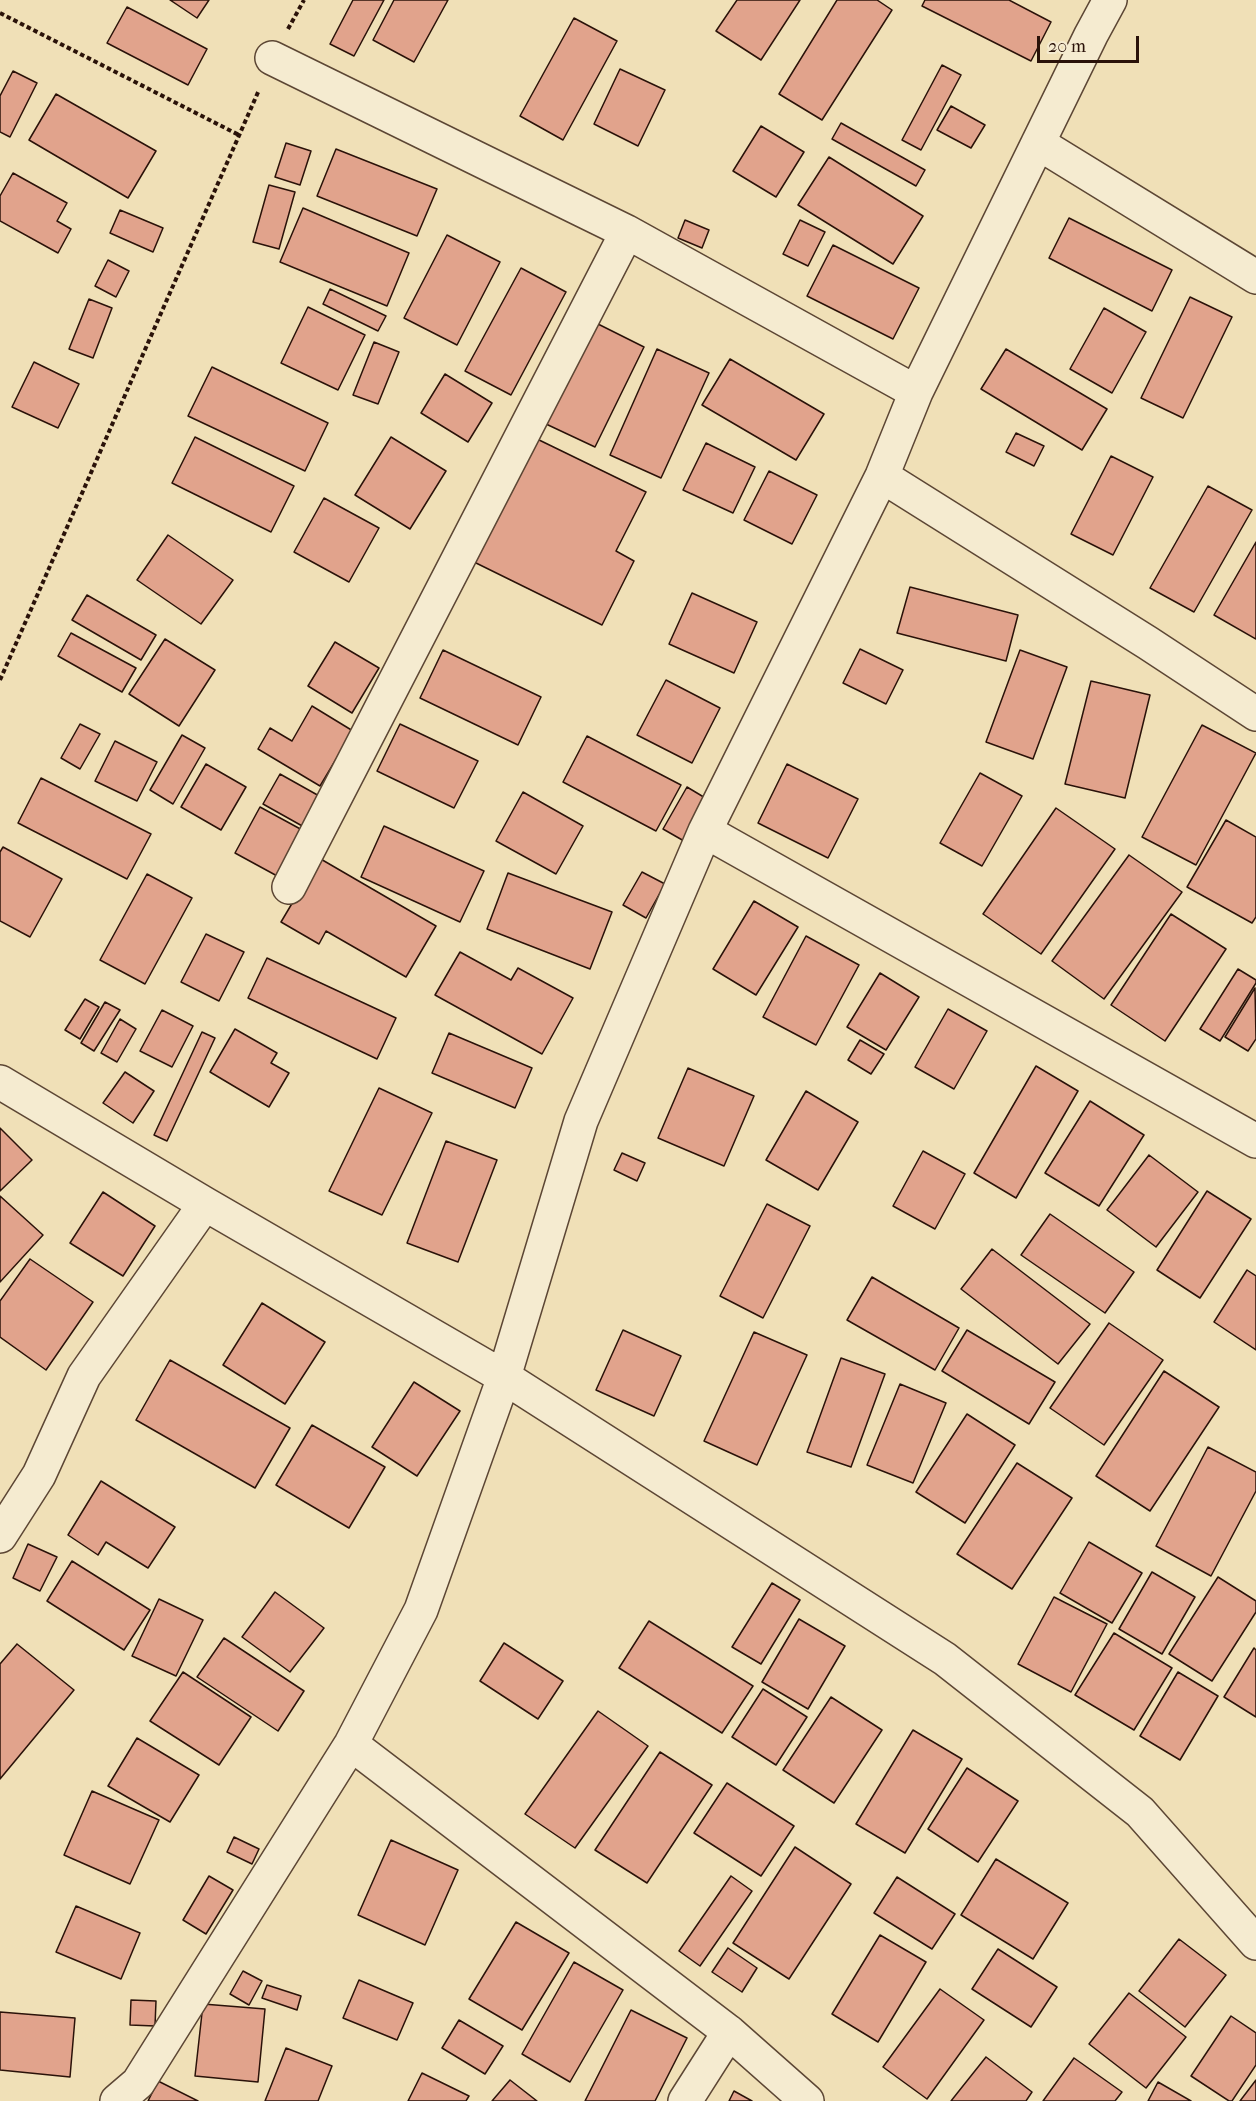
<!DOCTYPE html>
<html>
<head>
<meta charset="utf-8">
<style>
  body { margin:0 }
  #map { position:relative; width:1256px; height:2101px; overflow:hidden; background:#f0e0b7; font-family:"IM FELL French Canon",serif }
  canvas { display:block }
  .scale { position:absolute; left:1037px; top:36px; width:102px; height:27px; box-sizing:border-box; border:3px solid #2a1209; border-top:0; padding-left:8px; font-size:18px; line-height:21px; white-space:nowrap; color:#2a1209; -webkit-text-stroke:4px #f5ebd0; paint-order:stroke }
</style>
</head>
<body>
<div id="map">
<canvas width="1256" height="2101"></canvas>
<div class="scale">20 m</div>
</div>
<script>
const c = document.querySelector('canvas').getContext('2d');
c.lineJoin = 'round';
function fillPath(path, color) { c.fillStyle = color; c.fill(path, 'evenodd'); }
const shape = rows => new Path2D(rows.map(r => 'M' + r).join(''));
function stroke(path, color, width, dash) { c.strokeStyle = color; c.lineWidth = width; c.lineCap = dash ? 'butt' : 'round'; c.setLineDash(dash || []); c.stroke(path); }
const building = shape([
  [170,0,209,0,197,18,170,0],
  [353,0,384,0,354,56,330,44,353,0],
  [394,0,448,0,414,62,373,40,394,0],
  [737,0,800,0,761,60,716,31,737,0],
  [837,0,877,0,892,10,822,120,779,94,837,0],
  [925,0,1009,0,1051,22,1031,61,922,6,925,0],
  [127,7,207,49,188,85,107,43,127,7],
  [574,18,617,41,563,140,520,116,574,18],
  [942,65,961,75,921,150,902,140,942,65],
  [620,69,665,90,638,146,594,124,620,69],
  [13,71,37,83,10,137,0,132,0,96,13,71],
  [56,94,156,151,128,198,29,140,56,94],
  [951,106,985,125,971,148,937,130,951,106],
  [841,123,925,170,916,186,832,139,841,123],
  [761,126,804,152,776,197,733,171,761,126],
  [286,143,311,151,300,185,275,177,286,143],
  [336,149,437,189,417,236,317,196,336,149],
  [829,157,923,216,893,264,798,205,829,157],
  [13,173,67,203,57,221,71,229,58,253,0,221,0,196,13,173],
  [269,185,295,192,279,249,253,242,269,185],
  [303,208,409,253,387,306,280,262,303,208],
  [120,210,163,228,153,252,110,233,120,210],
  [1069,218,1172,270,1152,311,1049,258,1069,218],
  [685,220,709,230,702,248,678,238,685,220],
  [800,220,825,232,808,266,783,254,800,220],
  [447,235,500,262,457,345,404,318,447,235],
  [833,245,919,288,893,339,807,296,833,245],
  [108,260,129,271,116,297,95,286,108,260],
  [521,268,566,292,511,395,465,371,521,268],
  [330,289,386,316,378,331,323,304,330,289],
  [1190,297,1232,317,1183,418,1141,398,1190,297],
  [89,299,112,308,93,358,69,349,89,299],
  [308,307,365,335,338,390,281,363,308,307],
  [1104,308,1146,332,1112,393,1070,369,1104,308],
  [596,323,644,347,595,447,546,424,596,323],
  [374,342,399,352,378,404,353,395,374,342],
  [657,349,709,373,661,478,610,455,657,349],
  [1006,349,1107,409,1082,450,981,389,1006,349],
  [730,359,824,414,796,460,702,405,730,359],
  [34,362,79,384,58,428,12,407,34,362],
  [212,367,328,423,305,471,188,416,212,367],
  [445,374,492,403,468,442,421,413,445,374],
  [1016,433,1044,446,1034,466,1006,452,1016,433],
  [195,437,294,486,271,532,172,483,195,437],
  [391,437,446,471,410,529,355,495,391,437],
  [535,438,646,492,616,551,634,561,602,625,474,562,535,438],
  [706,443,755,467,733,513,683,490,706,443],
  [1111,456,1153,477,1113,555,1071,534,1111,456],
  [769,471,817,495,792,544,744,520,769,471],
  [1208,486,1252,510,1194,612,1150,588,1208,486],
  [324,498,379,528,349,582,294,552,324,498],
  [168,535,233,580,201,624,137,580,168,535],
  [1256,542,1256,639,1214,615,1256,542],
  [910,587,1018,615,1006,661,897,633,910,587],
  [692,593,757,622,734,673,669,644,692,593],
  [87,595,156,635,141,660,72,620,87,595],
  [71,633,136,668,122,692,58,656,71,633],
  [165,639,215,670,179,726,129,694,165,639],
  [335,642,379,668,352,713,308,686,335,642],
  [860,649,903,670,886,704,843,683,860,649],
  [443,650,541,697,518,745,420,698,443,650],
  [1020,650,1067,667,1033,759,986,742,1020,650],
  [666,680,720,708,692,763,637,735,666,680],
  [1091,681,1150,695,1125,798,1065,784,1091,681],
  [312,706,353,731,320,786,258,749,270,728,292,741,312,706],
  [80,724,100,734,80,769,61,758,80,724],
  [400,724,478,761,454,808,377,771,400,724],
  [1202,725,1256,753,1196,865,1142,837,1202,725],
  [182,735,205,748,173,804,150,790,182,735],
  [587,736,681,785,656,831,563,782,587,736],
  [115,741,157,762,137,801,95,781,115,741],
  [206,764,246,787,221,830,181,807,206,764],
  [787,764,858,799,828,858,758,823,787,764],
  [980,773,1022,796,982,866,940,843,980,773],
  [280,774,321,797,304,827,263,804,280,774],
  [41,778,151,834,127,879,18,823,41,778],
  [687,787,707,799,684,841,663,829,687,787],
  [523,792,583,826,556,874,496,841,523,792],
  [260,807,304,831,279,877,235,853,260,807],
  [1056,808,1115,849,1041,954,983,914,1056,808],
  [1226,820,1256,837,1256,917,1252,923,1187,887,1226,820],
  [384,826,484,871,460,922,361,877,384,826],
  [3,847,62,879,30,937,0,921,0,852,3,847],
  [1129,855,1182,892,1104,999,1052,961,1129,855],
  [319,858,436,926,406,977,326,931,319,944,281,922,319,858],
  [642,872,665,884,646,918,623,905,642,872],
  [508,873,612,912,590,969,487,929,508,873],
  [147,874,192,898,145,984,100,960,147,874],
  [754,901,798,927,756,995,713,969,754,901],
  [1171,914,1226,949,1165,1041,1111,1005,1171,914],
  [206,934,244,952,219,1001,181,982,206,934],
  [806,936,859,965,816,1045,763,1017,806,936],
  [460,952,511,980,518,968,573,998,542,1054,435,995,460,952],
  [267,958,396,1018,377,1059,248,998,267,958],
  [1238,969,1256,980,1256,983,1220,1041,1200,1029,1238,969],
  [880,973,919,997,886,1050,847,1027,880,973],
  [1255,988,1256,1039,1248,1051,1225,1037,1255,988],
  [85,999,99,1007,80,1039,65,1030,85,999],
  [105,1002,120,1010,94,1051,81,1043,105,1002],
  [948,1009,987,1031,954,1089,915,1067,948,1009],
  [162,1010,193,1026,172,1067,140,1051,162,1010],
  [120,1019,136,1029,117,1062,101,1053,120,1019],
  [235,1029,277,1053,271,1063,289,1073,269,1107,210,1072,235,1029],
  [202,1032,215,1038,167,1141,154,1135,202,1032],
  [449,1033,532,1068,515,1108,432,1073,449,1033],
  [860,1040,884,1054,871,1074,848,1060,860,1040],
  [1036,1066,1078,1091,1016,1198,974,1173,1036,1066],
  [688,1068,754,1096,724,1166,658,1138,688,1068],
  [125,1072,154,1091,133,1123,103,1103,125,1072],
  [379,1088,432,1113,382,1215,329,1191,379,1088],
  [806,1091,858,1122,818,1190,766,1160,806,1091],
  [1090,1101,1144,1135,1099,1206,1045,1173,1090,1101],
  [0,1128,32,1160,0,1191,0,1128],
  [446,1141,497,1160,458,1262,407,1243,446,1141],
  [923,1151,965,1174,935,1229,893,1206,923,1151],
  [622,1153,645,1163,637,1181,614,1170,622,1153],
  [1149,1155,1198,1192,1156,1247,1107,1210,1149,1155],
  [1207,1191,1251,1219,1200,1298,1157,1270,1207,1191],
  [103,1192,155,1226,123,1276,70,1243,103,1192],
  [0,1196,43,1235,0,1282,0,1196],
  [767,1204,810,1226,763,1318,720,1296,767,1204],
  [1050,1214,1134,1272,1105,1313,1021,1255,1050,1214],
  [992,1249,1090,1324,1058,1364,961,1289,992,1249],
  [30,1259,93,1302,46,1370,0,1337,0,1301,30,1259],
  [1247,1270,1256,1276,1256,1350,1214,1322,1247,1270],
  [872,1277,959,1328,935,1370,847,1320,872,1277],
  [262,1303,325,1342,285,1404,223,1365,262,1303],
  [1109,1323,1163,1360,1104,1445,1050,1408,1109,1323],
  [623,1330,681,1356,654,1416,596,1390,623,1330],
  [967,1330,1055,1382,1029,1424,942,1371,967,1330],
  [754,1332,807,1355,757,1465,704,1441,754,1332],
  [841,1358,885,1374,851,1467,807,1452,841,1358],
  [170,1360,290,1428,255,1488,136,1420,170,1360],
  [1164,1371,1219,1407,1150,1511,1096,1476,1164,1371],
  [414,1382,460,1411,417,1476,372,1447,414,1382],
  [900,1384,946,1403,913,1483,867,1465,900,1384],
  [967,1414,1015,1445,965,1523,916,1492,967,1414],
  [312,1425,385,1467,349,1528,276,1485,312,1425],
  [1208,1447,1256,1472,1256,1491,1211,1576,1156,1546,1208,1447],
  [1017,1463,1072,1498,1012,1589,957,1554,1017,1463],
  [101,1481,175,1527,148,1568,106,1542,98,1555,68,1535,101,1481],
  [1089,1542,1142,1573,1112,1623,1060,1593,1089,1542],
  [28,1544,57,1557,40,1591,13,1578,28,1544],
  [72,1561,150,1610,124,1650,47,1601,72,1561],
  [1152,1572,1195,1597,1162,1654,1119,1629,1152,1572],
  [1218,1577,1256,1601,1256,1612,1212,1681,1169,1654,1218,1577],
  [772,1583,800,1600,761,1664,732,1647,772,1583],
  [275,1592,324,1628,290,1672,242,1637,275,1592],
  [1054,1597,1107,1624,1071,1692,1018,1664,1054,1597],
  [159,1599,203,1620,176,1676,132,1656,159,1599],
  [799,1619,845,1646,808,1709,762,1682,799,1619],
  [649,1621,753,1686,722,1733,619,1668,649,1621],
  [1114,1633,1172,1668,1134,1730,1075,1695,1114,1633],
  [224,1638,304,1691,278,1731,197,1677,224,1638],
  [504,1643,563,1681,538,1719,480,1681,504,1643],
  [17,1644,74,1690,0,1779,0,1664,17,1644],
  [1254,1648,1256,1650,1256,1717,1224,1697,1254,1648],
  [183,1672,251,1717,219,1765,150,1721,183,1672],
  [1178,1672,1218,1696,1180,1760,1140,1736,1178,1672],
  [763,1689,807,1717,776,1765,732,1737,763,1689],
  [831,1697,882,1730,834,1803,783,1770,831,1697],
  [598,1711,648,1746,575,1848,525,1814,598,1711],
  [913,1730,962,1759,905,1853,856,1824,913,1730],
  [137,1738,199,1775,170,1822,108,1786,137,1738],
  [660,1752,712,1785,647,1883,595,1850,660,1752],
  [967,1768,1018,1801,978,1862,928,1829,967,1768],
  [727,1783,794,1826,761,1876,694,1833,727,1783],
  [92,1791,159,1820,130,1884,64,1855,92,1791],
  [234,1837,259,1849,252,1864,227,1852,234,1837],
  [391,1840,458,1870,425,1945,358,1915,391,1840],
  [795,1847,851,1884,789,1979,733,1943,795,1847],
  [996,1859,1068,1903,1033,1959,961,1915,996,1859],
  [209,1876,233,1890,206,1934,183,1920,209,1876],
  [731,1876,752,1891,700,1966,679,1951,731,1876],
  [897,1877,955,1914,932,1949,874,1913,897,1877],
  [76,1906,140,1933,121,1979,56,1952,76,1906],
  [516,1922,569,1953,522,2030,469,1999,516,1922],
  [880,1935,926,1962,878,2042,832,2014,880,1935],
  [1179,1939,1226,1975,1185,2027,1139,1991,1179,1939],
  [728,1948,757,1968,742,1992,712,1972,728,1948],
  [998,1949,1057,1987,1031,2027,972,1989,998,1949],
  [574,1962,623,1990,570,2082,522,2054,574,1962],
  [243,1971,262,1981,249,2005,230,1994,243,1971],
  [359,1980,413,2003,397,2040,343,2018,359,1980],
  [267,1985,301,1996,297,2010,262,1998,267,1985],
  [940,1989,984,2020,927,2099,883,2067,940,1989],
  [1129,1993,1186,2037,1146,2088,1089,2044,1129,1993],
  [131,2000,156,2001,155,2026,130,2025,131,2000],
  [203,2004,265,2009,258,2082,195,2076,203,2004],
  [631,2010,687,2038,655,2101,585,2101,631,2010],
  [0,2012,75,2018,70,2077,0,2070,0,2012],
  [1231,2016,1256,2033,1256,2065,1232,2101,1229,2101,1191,2076,1231,2016],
  [459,2020,503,2046,485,2074,442,2048,459,2020],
  [286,2048,332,2066,318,2101,265,2101,286,2048],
  [986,2057,1032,2092,1026,2101,951,2101,986,2057],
  [1074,2058,1122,2092,1115,2101,1043,2101,1074,2058],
  [422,2073,469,2096,466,2101,408,2101,422,2073],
  [510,2080,537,2101,492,2101,510,2080],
  [1256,2080,1256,2101,1240,2101,1256,2080],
  [158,2081,198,2101,148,2101,158,2081],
  [1158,2082,1191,2101,1148,2101,1158,2082],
  [734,2091,752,2101,729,2101,734,2091]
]);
const path = shape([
  [0,13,239,135],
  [288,29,304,0],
  [0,680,259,90]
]);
const street = shape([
  [272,58,627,232,916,392],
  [1038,143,1256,277],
  [882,476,1148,643,1256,714],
  [705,831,1256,1141],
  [289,887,627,232],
  [0,1082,205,1204,504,1377,945,1659,1140,1812,1256,1943],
  [0,1536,39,1475,84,1376,205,1204],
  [351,1744,729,2032,807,2101],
  [117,2101,138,2083,351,1744,421,1610,504,1377,581,1121,705,831,882,476,916,392,1091,35,1110,0],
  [685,2101,729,2032]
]);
fillPath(building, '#e1a38c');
stroke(building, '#2a1209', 1.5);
stroke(street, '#5c4634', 36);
stroke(path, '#2a1209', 4, [4.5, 3]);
stroke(street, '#f5ebd0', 33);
</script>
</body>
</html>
